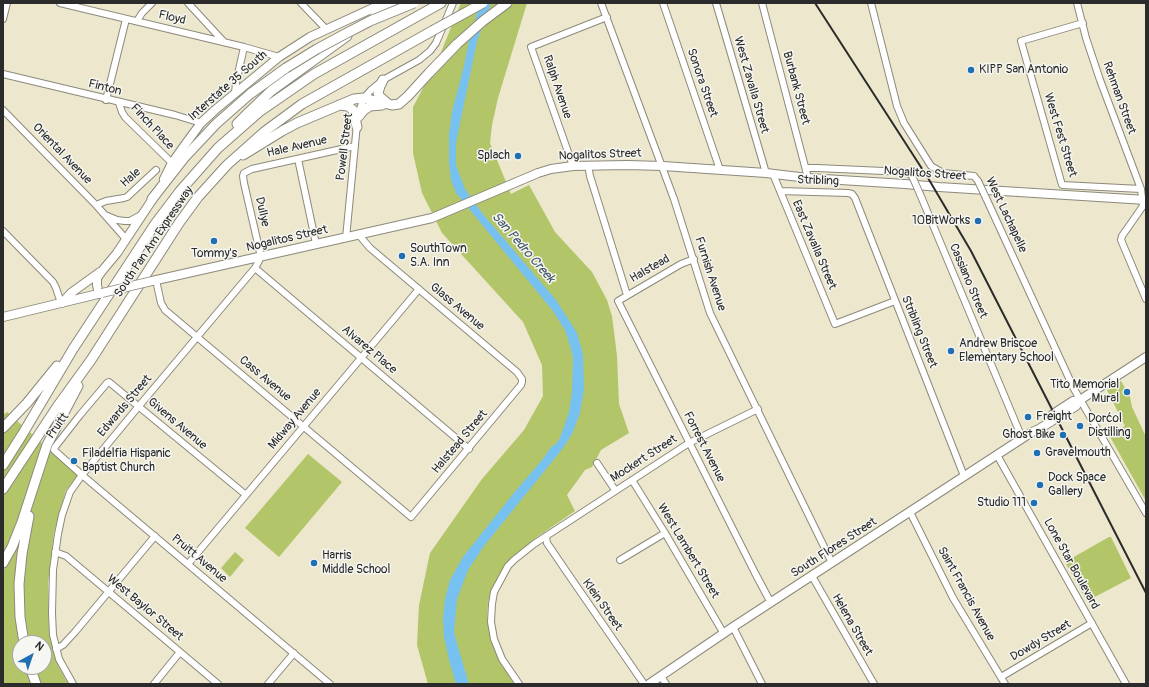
<!DOCTYPE html>
<html>
<head>
<meta charset="utf-8">
<style>
  body { margin:0 }
  #map { position:relative; width:1149px; height:687px; overflow:hidden; background:#ece7cd; font-family:Pangolin,sans-serif }
  canvas { display:block }
  .frame { position:absolute; inset:0; border:4px solid #2b2b2b; pointer-events:none }
  .north { position:absolute; left:12px; top:635px; width:40px; height:40px; box-sizing:border-box; background:#f6f6f2; border:1px solid #a5a5a2; border-radius:50%; rotate:40deg; font-size:11px; font-weight:700; line-height:16px; text-align:center; color:#2b2b2b }
  .north::after { content:''; display:block; margin:auto; width:14px; height:18px; background:#1f6fb2; clip-path:polygon(50% 0,100% 100%,50% 72%,0 100%) }
</style>
</head>
<body>
<div id="map">
<canvas width="1149" height="687"></canvas>
<div class="frame"></div>
<div class="north">N</div>
</div>
<script>
const c = document.querySelector('canvas').getContext('2d');
c.lineJoin = 'round';
function fillPath(path, color) { c.fillStyle = color; c.fill(path, 'evenodd'); }
const shape = rows => new Path2D(rows.map(r => 'M' + r).join(''));
function stroke(path, color, width, dash) { c.strokeStyle = color; c.lineWidth = width; c.lineCap = dash ? 'butt' : 'round'; c.setLineDash(dash || []); c.stroke(path); }
function write(font, color, halo, rows, align = 'center') {
  c.font = font + ' Pangolin,sans-serif'; c.lineWidth = 3; c.setLineDash([]); c.textBaseline = 'middle'; c.strokeStyle = halo; c.fillStyle = color; for (const [text, x, y, turn = 0] of rows) {
    c.save(); c.translate(x, y); c.rotate((+turn || 0) * Math.PI / 180); c.textAlign = isNaN(turn) ? turn : align; if (halo) c.strokeText(text, 0, 0); c.fillText(text, 0, 0); c.restore();
  }
}
const green = shape([
  [461,3,527,3,498,98,492,125,490,143,511,194,529,185,555,232,592,272,607,300,612,316,617,356,619,404,629,433,601,450,592,467,585,470,567,495,575,511,537,537,510,559,501,572,493,586,488,602,487,617,492,642,497,655,514,684,428,684,417,645,419,605,430,553,482,479,524,430,543,396,542,365,523,322,442,233,422,193,413,153,413,107,437,62],
  [1121,381,1130,397,1132,407,1146,437,1146,501,1109,435,1125,426,1107,390],
  [7,412,78,475,66,490,54,532,48,583,49,634,58,665,68,684,3,684,3,415],
  [20,643,44,643,44,667,20,667],
  [308,454,342,482,279,557,245,528],
  [1109,537,1111,537,1131,578,1087,601,1065,562],
  [235,552,244,560,230,577,221,568]
]);
const water = shape([
  [480,3,491,3,477,41,456,143,456,165,465,189,482,213,556,300,577,333,583,354,584,389,580,413,572,434,563,448,484,546,468,570,457,599,454,632,458,647,469,684,456,684,449,660,444,636,443,618,445,599,450,580,463,557,513,494,543,459,551,447,556,444,560,438,569,412,572,392,573,357,568,339,565,330,553,311,456,193,451,180,449,162,449,134,452,112,464,66,469,41]
]);
const minor = shape([
  [60,3,244,47,279,57],
  [188,3,224,42],
  [301,3,326,29],
  [601,3,674,199,710,313,832,563],
  [663,3,720,170],
  [716,3,766,173],
  [762,3,808,178],
  [871,3,897,106,904,123,931,166,943,173,974,176,978,181],
  [1077,3,1086,38,1100,80,1141,189,1143,206,1122,236,1121,240,1146,299],
  [3,19,7,3],
  [137,21,142,13,152,3],
  [1083,23,1021,41,1062,185,1141,189],
  [3,74,175,115,201,123],
  [235,93,236,83,244,47],
  [106,100,126,19],
  [119,103,122,112,125,117,172,163],
  [3,110,96,205,126,239],
  [358,114,364,98,371,90,383,80,419,60,430,51,436,43,453,3],
  [298,159,316,244],
  [588,165,590,176,627,295],
  [573,166,531,47,607,17],
  [806,168,817,168,906,172,912,176],
  [773,174,835,324,895,301],
  [780,191,848,193,852,194,855,198,964,476],
  [920,194,1022,438],
  [986,198,1074,389,1146,513],
  [96,205,106,201,124,198,127,197,156,170],
  [105,215,117,220,125,221,130,221,141,215],
  [3,231,53,282,56,288,61,303],
  [346,238,357,124],
  [694,259,681,264,618,301,755,573,771,603],
  [255,268,469,449],
  [156,280,161,303,165,310,411,517,521,385,522,382,522,379,517,372,370,248,359,235],
  [997,455,1126,684],
  [597,463,615,490],
  [632,480,665,533,724,634],
  [246,495,109,382,107,383,80,415,55,447,54,450,82,475,330,684],
  [910,512,953,598,1005,684],
  [546,536,547,543,564,568,644,684],
  [55,552,66,556,218,684],
  [620,560,665,533],
  [188,564,419,289],
  [812,576,874,684],
  [733,627,762,684],
  [56,649,63,645,75,632,155,536],
  [661,676,666,684],
  [1001,677,1092,623],
  [73,684,59,659,53,635,52,613,53,570,58,534,62,515,70,492,82,475,139,406,255,268,261,257,244,183,243,176,244,173,252,169,355,146],
  [154,684,180,652],
  [268,684,294,653],
  [519,684,502,659,494,639,491,622,492,604,494,592,508,566,514,560,534,544,689,443,758,409]
]);
const major = shape([
  [164,179,172,163,187,142,201,123,215,110,279,57,310,37,384,3],
  [152,281,432,218,538,173,551,169,573,166,627,165,663,166,766,173,808,178,905,184,939,187,1146,200],
  [99,294,97,285,97,278,102,271,117,253,156,194],
  [62,303,71,293,100,272],
  [3,317,102,293],
  [1053,414,1073,401,1080,400],
  [649,684,733,627,1032,432,1039,429,1076,406,1080,400,1146,357]
]);
const highway = shape([
  [374,17,394,3],
  [383,80,380,86,378,93,380,97,387,103],
  [339,105,348,106,353,110,357,127],
  [358,117,364,110,370,106,382,105],
  [237,124,247,114,271,91,347,36],
  [243,155,282,131,297,123,354,99,364,98,392,105,399,104,408,96,429,73,457,44,483,21,507,3],
  [152,199,184,158,216,124,250,94,286,68],
  [3,428,27,403,57,366],
  [3,465,22,435,73,349,155,224,180,191,218,148,259,112,314,74,441,3],
  [3,489,57,407,91,360,179,223,198,197,227,165,264,132,302,104,432,31],
  [3,563,12,547,22,522,47,445,78,386],
  [24,643,20,617,19,584,22,554,29,516],
  [30,667,36,684]
]);
const rail = shape([
  [815,3,928,178,971,251,1146,593]
]);
const minorBridge = shape([
  [912,176,920,194],
  [978,181,986,198]
]);
const majorBridge = shape([
  [102,293,152,281]
]);
const highwayBridge = shape([
  [432,31,483,3],
  [286,68,317,49,345,34,370,21,414,3]
]);
const markers = [
  [971,70,4,"#1f6fb2"],
  [518,156,4,"#1f6fb2"],
  [978,221,4,"#1f6fb2"],
  [214,241,4,"#1f6fb2"],
  [402,256,4,"#1f6fb2"],
  [951,351,4,"#1f6fb2"],
  [1127,392,4,"#1f6fb2"],
  [1028,417,4,"#1f6fb2"],
  [1080,426,4,"#1f6fb2"],
  [1063,435,4,"#1f6fb2"],
  [1037,453,4,"#1f6fb2"],
  [74,461,4,"#1f6fb2"],
  [1040,485,4,"#1f6fb2"],
  [1034,503,4,"#1f6fb2"],
  [314,563,4,"#1f6fb2"]
];
const streetNames = [
  ["Floyd",172,18,13],
  ["Sonora Street",702,83,71],
  ["West Zavalla Street",751,85,74],
  ["Interstate 35 South",228,86,-41],
  ["Ralph Avenue",557,87,71],
  ["Finton",105,88,14],
  ["Burbank Street",796,88,75],
  ["Rehman Street",1119,98,70],
  ["Finch Place",152,127,47],
  ["West Fest Street",1060,135,73],
  ["Hale Avenue",297,147,-13],
  ["Powell Street",345,147,-83],
  ["Oriental Avenue",62,154,46],
  ["Nogalitos Street",600,155,-2],
  ["Nogalitos Street",925,174,4],
  ["Hale",131,178,-42],
  ["Stribling",818,181,2],
  ["Dullye",262,212,77],
  ["West Lachapelle",1006,215,65],
  ["Nogalitos Street",287,239,-13],
  ["South Pan Am Expressway",154,242,-56],
  ["East Zavalla Street",814,245,67],
  ["Halstead",650,269,-30],
  ["Furnish Avenue",710,274,72],
  ["Cassiano Street",968,281,67],
  ["Glass Avenue",457,307,40],
  ["Stribling Street",919,332,68],
  ["Alvarez Place",369,350,40],
  ["Cass Avenue",265,379,40],
  ["Edwards Street",125,406,-50],
  ["Midway Avenue",295,419,-50],
  ["Givens Avenue",177,424,40],
  ["Pruitt",58,426,-54],
  ["Halstead Street",460,442,-50],
  ["Forrest Avenue",704,447,63],
  ["Mockert Street",644,459,-33],
  ["South Flores Street",834,548,-33],
  ["West Lambert Street",688,551,59],
  ["Pruitt Avenue",199,559,40],
  ["Lone Star Boulevard",1071,564,61],
  ["Saint Francis Avenue",966,594,61],
  ["Klein Street",602,605,55],
  ["West Baylor Street",145,608,40],
  ["Helena Street",852,625,60],
  ["Dowdy Street",1041,641,-31]
];
const poiNames = [
  ["KIPP San Antonio",979,70],
  ["Splach",510,156,"right"],
  ["10BitWorks",970,221,"right"],
  ["SouthTown",410,249],
  ["S.A. Inn",410,263],
  ["Tommy's",214,254,"center"],
  ["Andrew Briscoe",959,344],
  ["Elementary School",959,358],
  ["Tito Memorial",1119,385,"right"],
  ["Mural",1119,399,"right"],
  ["Freight",1036,417],
  ["Dorćol",1088,419],
  ["Distilling",1088,433],
  ["Ghost Bike",1055,435,"right"],
  ["Gravelmouth",1045,453],
  ["Filadelfia Hispanic",82,454],
  ["Baptist Church",82,468],
  ["Dock Space",1048,478],
  ["Gallery",1048,492],
  ["Studio 111",1026,503,"right"],
  ["Harris",322,556],
  ["Middle School",322,570]
];
const waterNames = [
  ["San Pedro Creek",523,248,49]
];
fillPath(green, '#b2c569');
fillPath(water, '#77c1f0');
stroke(minor, '#8c897c', 8);
stroke(major, '#8c897c', 10);
stroke(highway, '#8c897c', 11);
stroke(minor, '#fff', 6);
stroke(major, '#fff', 8);
stroke(highway, '#fff', 9);
stroke(rail, '#2b2b2b', 2);
stroke(minorBridge, '#8c897c', 8, []);
stroke(majorBridge, '#8c897c', 10, []);
stroke(highwayBridge, '#8c897c', 11, []);
stroke(minorBridge, '#fff', 6);
stroke(majorBridge, '#fff', 8);
stroke(highwayBridge, '#fff', 9);
for (const [x, y, r, color] of markers) { const dot = new Path2D(); dot.arc(x, y, r, 0, 2 * Math.PI); c.fillStyle = color; c.fill(dot); stroke(dot, '#f6f6f2', 1.5); }
write('12px', '#2b2b2b', '#f6f6f2', streetNames);
write('12px', '#2b2b2b', '#f6f6f2', poiNames, 'left');
write('italic 13px', '#425866', '#f6f6f2', waterNames);
</script>
</body>
</html>
